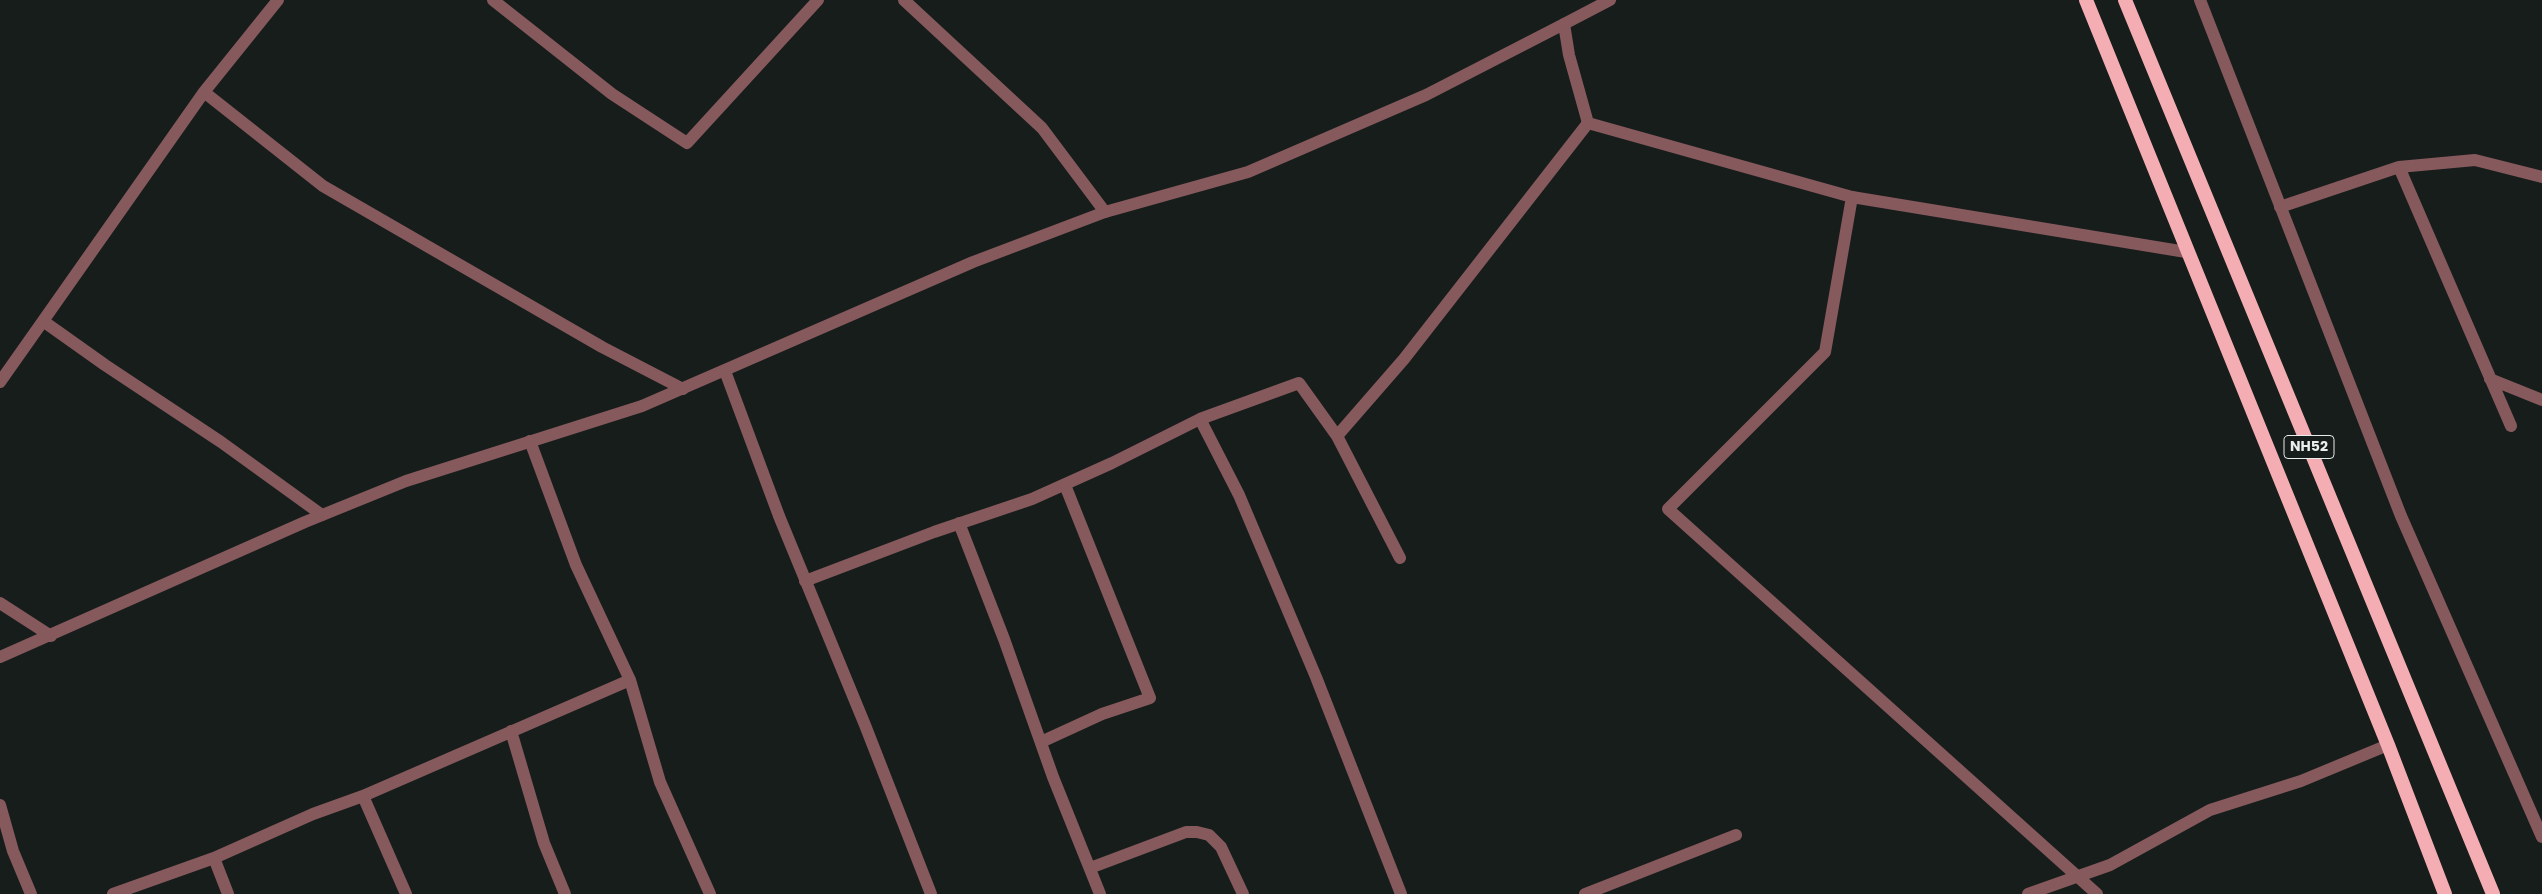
<!DOCTYPE html>
<html>
<head>
<meta charset="utf-8">
<style>
  body { margin:0 }
  canvas { display:block; background:#171d1b }
</style>
</head>
<body>
<canvas width="2542" height="894"></canvas>
<script>
const c = document.querySelector('canvas').getContext('2d');
c.lineJoin = 'round';
const shape = rows => new Path2D(rows.map(r => 'M' + r).join(''));
function stroke(path, color, width, dash) { c.strokeStyle = color; c.lineWidth = width; c.lineCap = dash ? 'butt' : 'round'; c.setLineDash(dash || []); c.stroke(path); }
function write(font, color, halo, rows, align = 'center') {
  c.font = font + ' Poppins,sans-serif'; c.lineWidth = 4; c.setLineDash([]); c.textBaseline = 'middle'; c.strokeStyle = halo; c.fillStyle = color; for (const [text, x, y, turn = 0] of rows) {
    c.save(); c.translate(x, y); c.rotate((+turn || 0) * Math.PI / 180); c.textAlign = isNaN(turn) ? turn : align; if (halo) c.strokeText(text, 0, 0); c.fillText(text, 0, 0); c.restore();
  }
}
const minor = shape([
  [278,0,204,92,43,321,105,365,221,442,322,515],
  [493,0,612,94,687,143,818,0],
  [904,0,1042,128,1105,212],
  [2200,0,2401,516,2542,837],
  [1564,24,1610,0],
  [204,92,323,186,602,347,683,389],
  [2399,167,2511,426],
  [1852,197,1825,352,1668,509,2097,894],
  [2280,207,2399,167,2475,160,2542,177],
  [725,371,779,516,865,725,931,894],
  [2490,379,2542,400],
  [0,382,43,321],
  [1200,419,1239,495,1316,677,1401,894],
  [1337,436,1400,558],
  [530,441,576,565,630,680,660,782,710,894],
  [959,523,1004,639,1053,777,1100,894],
  [805,581,934,532,1032,499,1112,463,1200,419,1299,383,1337,436,1404,359,1588,123],
  [511,731,544,843,565,894],
  [1041,742,1102,714,1150,698,1065,485],
  [363,796,406,894],
  [0,805,13,851,31,894],
  [214,858,228,894],
  [1090,868,1186,832,1197,832,1209,835,1221,847,1243,894],
  [113,894,214,858,313,814,363,796,630,680],
  [1585,894,1736,835],
  [2028,894,2110,865,2210,810,2301,781,2388,745]
]);
const tertiary = shape([
  [0,603,51,636],
  [0,657,305,522,406,481,642,406,973,262,1105,212,1248,172,1426,95,1564,24,1569,55,1588,123,1852,197,2186,252]
]);
const trunk = shape([
  [2086,0,2388,745,2445,894],
  [2125,0,2493,894]
]);
const shields = [
  [2309,447,50]
];
const shieldNames = [
  ["NH52",2309,447]
];
stroke(minor, '#86595d', 12);
stroke(tertiary, '#86595d', 12);
stroke(trunk, '#f4adb3', 14);
for (const [x, y, w] of shields) { const box = new Path2D(); box.roundRect(x - w / 2, y - 11.5, w, 23, 4); c.fillStyle = '#171d1b'; c.fill(box); stroke(box, '#e9edeb', 1); }
write('bold 14px', '#e9edeb', null, shieldNames);
</script>
</body>
</html>
